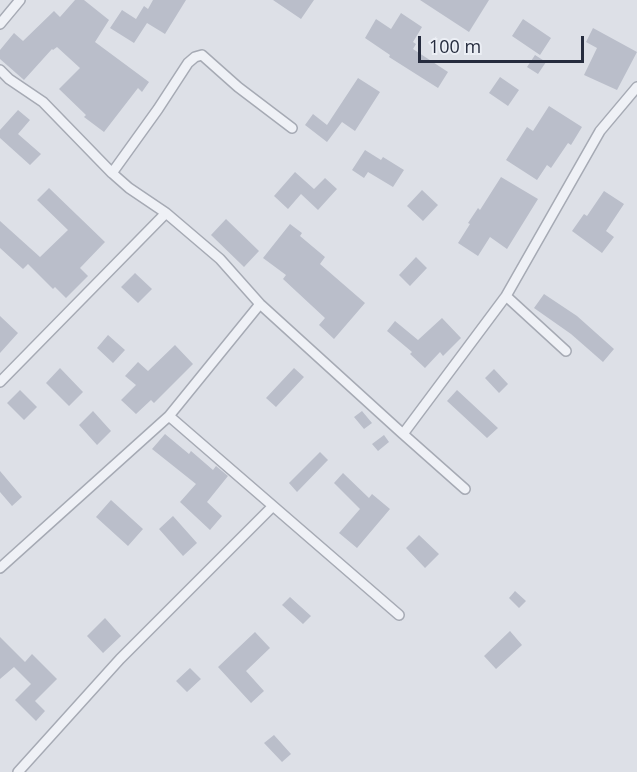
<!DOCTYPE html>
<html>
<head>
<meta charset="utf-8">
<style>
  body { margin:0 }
  #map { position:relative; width:637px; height:772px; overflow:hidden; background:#dde0e7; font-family:"Open Sans",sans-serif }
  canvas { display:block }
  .scale { position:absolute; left:418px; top:36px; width:166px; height:27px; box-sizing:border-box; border:3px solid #262c3e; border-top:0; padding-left:8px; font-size:18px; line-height:21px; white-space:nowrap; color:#262c3e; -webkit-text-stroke:4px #eceff5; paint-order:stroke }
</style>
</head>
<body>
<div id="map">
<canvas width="637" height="772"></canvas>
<div class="scale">100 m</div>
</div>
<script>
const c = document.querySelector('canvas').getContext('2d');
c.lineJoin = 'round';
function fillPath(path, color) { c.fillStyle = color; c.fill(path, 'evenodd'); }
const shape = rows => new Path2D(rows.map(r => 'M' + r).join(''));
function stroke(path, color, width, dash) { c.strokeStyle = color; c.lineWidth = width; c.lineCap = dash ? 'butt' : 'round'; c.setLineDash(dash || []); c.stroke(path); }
const building = shape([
  [75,0,84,0,109,20,95,42,149,82,142,92,138,88,104,132,84,117,86,115,59,89,80,68,57,47,53,50,52,49,24,80,0,59,0,50,14,33,23,41,54,11,60,17],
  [153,0,186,0,165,34,147,23,134,43,110,28,122,10,136,19,144,6,148,9],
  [273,0,314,0,301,19],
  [420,0,489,0,469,32],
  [401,13,422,27,413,42,416,44,413,49,448,72,438,88,389,57,390,55,365,38,376,19,391,29],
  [523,19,551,38,540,55,512,36],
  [593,28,637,52,617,90,584,75,597,48,586,42],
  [535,55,546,62,538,74,527,67],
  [500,77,519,90,508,106,489,93],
  [358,78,380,92,355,131,342,122,327,142,305,125,313,114,327,125],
  [549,106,582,127,571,145,568,143,551,168,547,165,537,180,506,160,527,127,533,131],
  [18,110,30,120,18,134,41,154,30,165,0,138,0,130],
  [365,150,381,160,383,157,404,170,393,187,368,172,364,178,352,170],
  [295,172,314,189,325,178,337,189,318,210,301,194,288,209,274,196],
  [501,177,538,199,507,249,490,237,478,256,458,243,470,224,468,223,478,208,480,210],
  [49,188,105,242,80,268,88,276,66,298,55,287,53,289,28,264,23,269,0,248,0,221,40,257,68,230,37,200],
  [422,190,438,205,423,221,407,206],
  [604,191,624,204,606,231,614,237,602,253,572,231,584,214,587,216],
  [226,219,259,251,244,267,211,235],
  [290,224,302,233,300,236,325,257,320,264,365,303,334,339,319,325,325,318,283,279,286,275,263,258],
  [416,257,427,268,410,286,399,275],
  [135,273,152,289,138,303,121,287],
  [544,294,577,316,614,349,603,362,571,334,534,308],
  [0,316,18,333,0,353],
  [442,318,461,338,443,356,440,352,425,368,410,354,412,352,387,331,395,321,418,340],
  [108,335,125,350,113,363,97,348],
  [175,345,193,364,154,403,151,400,136,414,121,400,136,385,125,376,138,362,148,371],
  [60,368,83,392,69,406,46,383],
  [294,368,304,377,276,407,266,398],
  [494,369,508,384,499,393,485,378],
  [20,390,37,407,24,420,7,403],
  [457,390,498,428,487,438,447,401],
  [93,411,111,431,97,445,79,425],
  [362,411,372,423,364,429,354,417],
  [165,434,189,454,191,451,213,470,216,466,228,476,207,502,222,516,210,530,180,502,196,484,152,449],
  [384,435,389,442,378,451,372,444],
  [320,452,328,460,297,492,289,483],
  [0,471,22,497,12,506,0,492],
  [343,473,369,498,372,494,390,509,357,548,339,533,360,509,334,483],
  [111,500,143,529,128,546,96,517],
  [173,516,197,543,183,556,159,529],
  [419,535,439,554,425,568,406,548],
  [515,591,526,601,519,608,509,598],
  [290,597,311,616,303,624,282,605],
  [105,618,121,636,103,653,87,636],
  [510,631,522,645,496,669,484,656],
  [255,632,270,648,246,671,264,691,251,703,218,667],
  [0,637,25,662,32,654,57,679,35,701,45,711,36,721,15,700,31,684,14,667,0,679],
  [190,668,201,679,187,692,176,681],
  [274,735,291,754,282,762,264,743]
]);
const street = shape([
  [0,24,20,0],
  [0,70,9,79,43,102,112,173,129,188,166,213,220,259,260,304,403,434,506,296,600,131,637,87],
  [112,173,158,109,188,63,195,57,202,55,238,87,292,128],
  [506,296,566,351],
  [260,304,169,416,399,615],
  [0,382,166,213],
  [403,434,465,489],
  [0,568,169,416],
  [18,772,120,659,272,507]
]);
fillPath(building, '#babeca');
stroke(street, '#a6aab4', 12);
stroke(street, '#eff1f6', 9);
</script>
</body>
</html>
